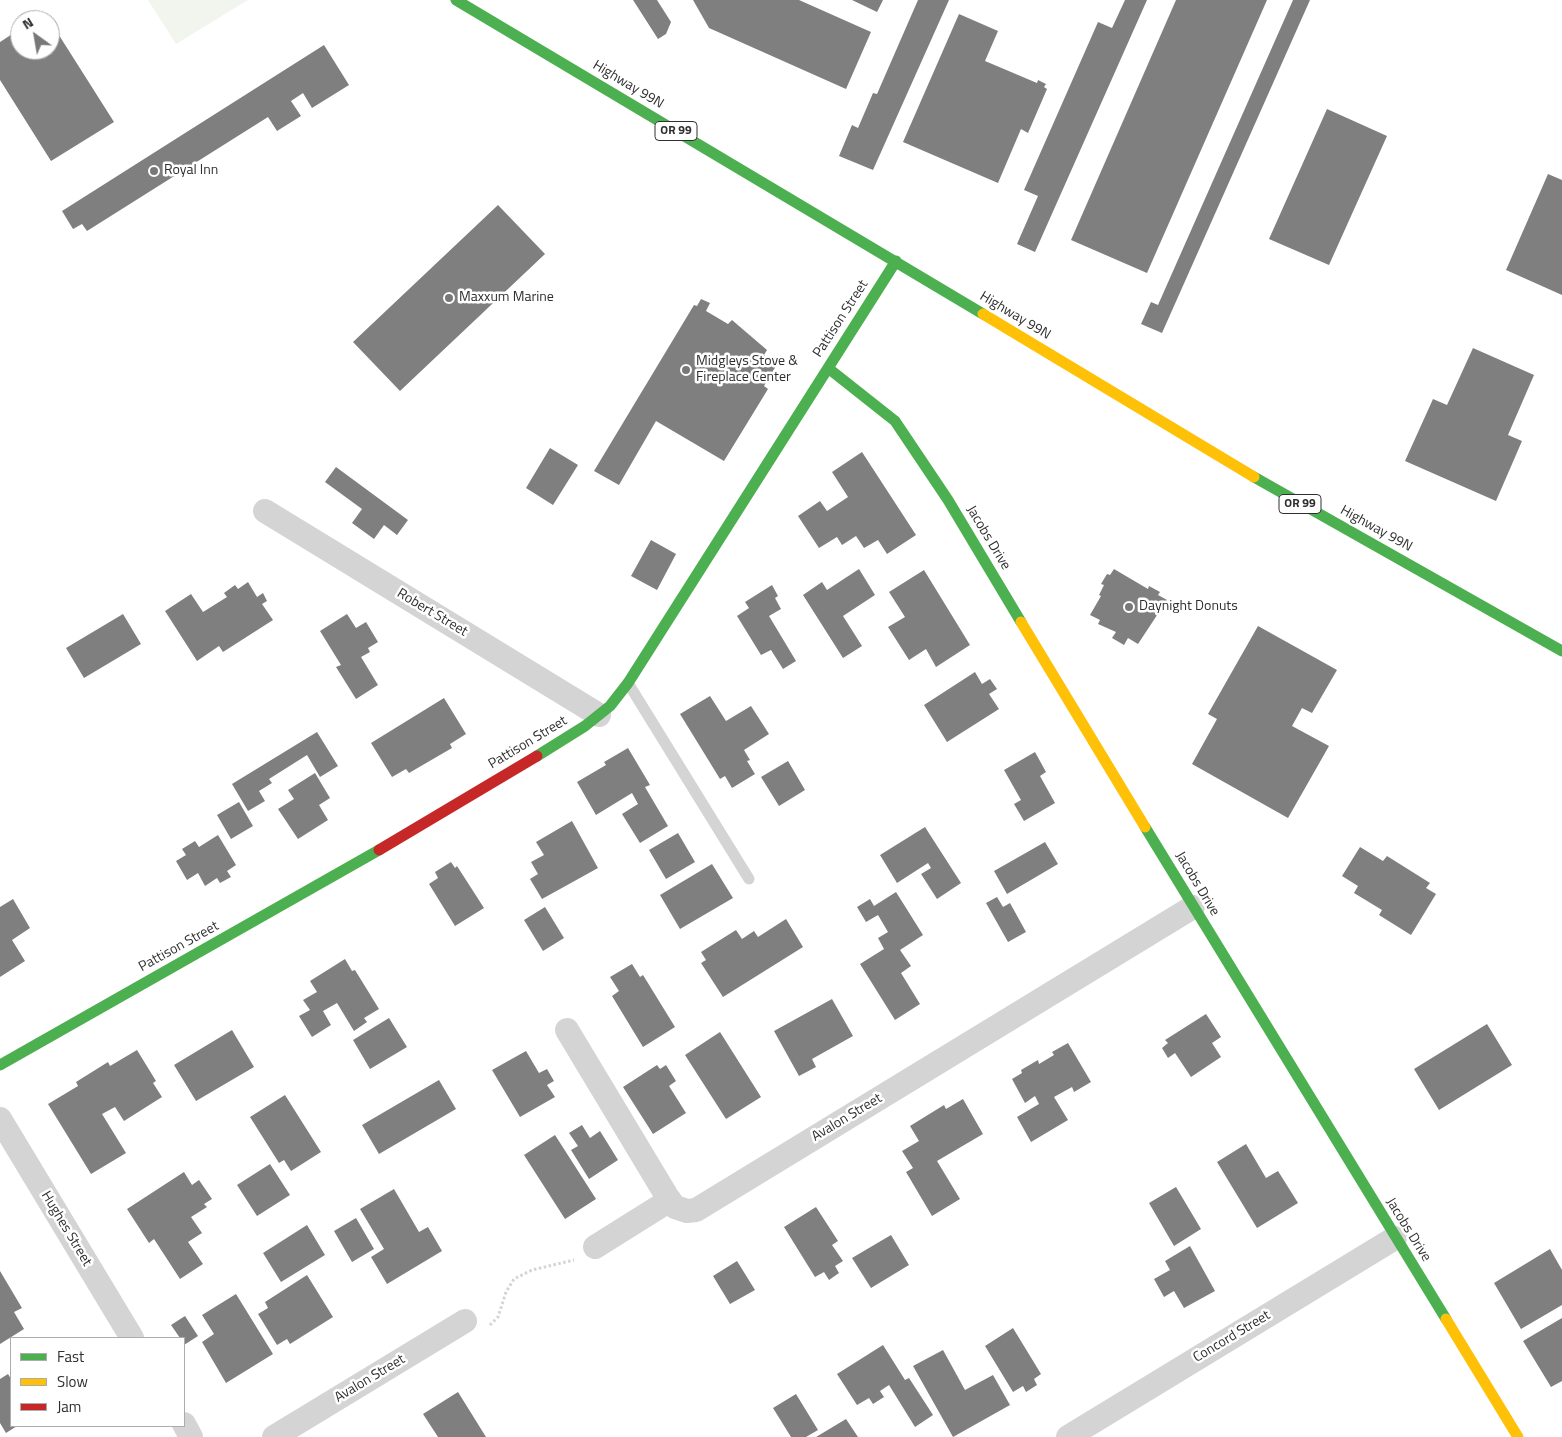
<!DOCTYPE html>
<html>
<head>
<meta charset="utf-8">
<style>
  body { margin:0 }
  #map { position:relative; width:1562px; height:1437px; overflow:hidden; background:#fff; font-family:"Titillium Web",sans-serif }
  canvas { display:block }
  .legend { position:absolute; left:10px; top:1337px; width:175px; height:90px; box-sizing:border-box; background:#fff; border:1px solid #acacac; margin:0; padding:6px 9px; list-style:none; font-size:15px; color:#2f2f2f }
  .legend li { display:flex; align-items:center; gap:10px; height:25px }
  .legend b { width:25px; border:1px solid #acacac }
  .north { position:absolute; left:10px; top:10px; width:50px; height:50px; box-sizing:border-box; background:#fff; border:1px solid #acacac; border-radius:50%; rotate:328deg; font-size:14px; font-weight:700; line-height:20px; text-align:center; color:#2f2f2f }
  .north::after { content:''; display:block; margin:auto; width:18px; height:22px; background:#787878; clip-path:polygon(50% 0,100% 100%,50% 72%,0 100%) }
</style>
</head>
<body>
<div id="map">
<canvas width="1562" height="1437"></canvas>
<ul class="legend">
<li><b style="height:6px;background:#4caf50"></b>Fast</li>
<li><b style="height:6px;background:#ffc107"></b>Slow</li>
<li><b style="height:6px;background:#c62828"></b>Jam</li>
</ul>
<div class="north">N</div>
</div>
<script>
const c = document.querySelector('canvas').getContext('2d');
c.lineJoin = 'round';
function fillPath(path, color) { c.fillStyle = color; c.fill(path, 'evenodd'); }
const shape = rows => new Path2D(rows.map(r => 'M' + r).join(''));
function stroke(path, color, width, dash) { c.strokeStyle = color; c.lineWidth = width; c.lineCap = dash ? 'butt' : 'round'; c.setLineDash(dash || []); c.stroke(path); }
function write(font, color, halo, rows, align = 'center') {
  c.font = font + ' "Titillium Web",sans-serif'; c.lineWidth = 5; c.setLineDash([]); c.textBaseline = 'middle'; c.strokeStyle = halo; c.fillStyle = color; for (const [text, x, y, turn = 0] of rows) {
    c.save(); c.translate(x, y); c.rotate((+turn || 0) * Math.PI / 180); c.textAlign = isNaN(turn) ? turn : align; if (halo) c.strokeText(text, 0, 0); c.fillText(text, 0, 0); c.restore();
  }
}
const green = shape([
  [148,0,248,0,176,44]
]);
const building = shape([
  [633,0,657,0,671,22,666,34,658,39],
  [693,0,799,0,871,32,846,89,709,28],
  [852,0,883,0,877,12],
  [918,0,949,0,873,170,839,156,852,125,858,128,873,93,877,94],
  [1125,0,1147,0,1035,252,1017,244,1038,196,1024,190,1098,22,1112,28],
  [1176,0,1267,0,1147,273,1071,240],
  [1293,0,1310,0,1162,333,1141,324,1151,302,1158,305],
  [959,14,998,31,985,61,1037,83,1038,80,1046,84,1044,87,1047,89,1028,133,1021,129,998,183,903,142],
  [50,21,114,122,51,161,0,80,0,42,20,29,20,50,50,50],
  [324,45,349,85,312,108,303,93,291,101,301,116,277,131,268,117,87,231,82,224,73,229,62,211],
  [1327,109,1387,136,1329,265,1269,239],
  [1548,174,1562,180,1562,295,1506,270],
  [498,205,545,254,400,391,353,342],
  [701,299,710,303,706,311,728,324,732,320,767,350,764,355,776,366,764,386,768,389,724,461,656,421,619,485,594,471,694,305,697,306],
  [1473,348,1534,375,1508,435,1522,441,1496,501,1405,461,1433,399,1447,405],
  [550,448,578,465,553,505,526,488],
  [862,452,916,535,887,554,878,540,864,548,856,536,842,545,837,537,819,548,798,516,820,501,827,511,848,497,832,472],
  [336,467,408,520,397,535,384,525,374,539,352,523,362,509,325,482],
  [651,540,676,554,657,590,631,576],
  [859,569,875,595,843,616,862,646,843,658,803,595,822,582,827,590],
  [1114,569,1148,589,1149,586,1160,592,1158,595,1167,600,1138,644,1128,638,1124,645,1112,638,1116,632,1098,624,1100,620,1090,615,1101,596,1099,595,1104,585,1101,584,1107,574,1110,575],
  [924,570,970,645,936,667,926,649,909,660,888,627,905,617,889,592],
  [248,582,257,597,263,593,267,601,262,604,273,620,223,652,219,646,197,661,165,611,191,594,203,612,227,597,224,593,235,585,238,589],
  [772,585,778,596,775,598,781,609,769,616,796,661,783,669,771,650,761,655,737,616,749,608,745,602],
  [123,614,141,644,84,678,66,648],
  [347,614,356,628,366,622,378,642,368,648,370,652,361,657,378,685,356,699,336,667,341,665,320,631],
  [1258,626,1337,670,1312,713,1302,708,1292,726,1329,746,1288,818,1192,764,1217,719,1208,714],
  [975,672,982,684,990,679,997,689,989,694,999,709,947,742,924,705],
  [710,696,726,721,751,706,769,734,744,750,750,760,747,761,755,774,732,788,725,776,720,779,680,714],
  [444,698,466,734,450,744,452,748,409,773,406,769,392,777,371,743],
  [317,732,338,766,320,777,307,755,269,779,272,783,259,791,265,801,248,811,232,784],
  [628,748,650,785,645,787,668,826,640,843,622,814,638,804,632,793,596,815,577,782,606,765,604,762],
  [1035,752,1046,772,1040,776,1055,803,1024,821,1014,804,1021,800,1004,770],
  [788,761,805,790,779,806,761,777],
  [315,773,330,798,319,805,328,820,298,839,278,809,294,799,288,790],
  [239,802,253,826,231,839,217,815],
  [572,821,598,868,542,899,530,879,538,874,531,862,544,855,536,842],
  [925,827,961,883,937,899,921,874,931,868,928,863,897,883,880,855],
  [678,833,695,862,666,879,649,850],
  [218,835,236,865,227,871,231,877,220,883,217,878,205,886,198,873,187,880,176,861,186,855,182,849,195,841,199,847],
  [1045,842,1058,864,1007,894,994,871],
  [1360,847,1383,861,1387,856,1430,883,1426,888,1436,894,1411,935,1379,915,1382,910,1354,893,1358,886,1342,876],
  [451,862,455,868,457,866,484,908,455,926,429,884,438,878,435,872],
  [712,864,733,898,680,929,660,895],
  [896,892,923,935,900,950,911,966,901,973,920,1004,895,1020,860,964,884,949,878,938,888,932,878,915,866,922,857,907,870,899,874,906],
  [997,897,1003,907,1010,903,1026,932,1008,942,986,903],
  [13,899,30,928,12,940,25,961,0,977,0,907],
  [545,907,564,938,543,951,524,920],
  [786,919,803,947,723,997,701,963,706,960,701,952,736,930,742,939,754,931,758,937],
  [345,959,352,971,355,970,379,1009,364,1018,367,1022,354,1031,337,1003,323,1011,331,1025,312,1037,299,1016,310,1010,303,1000,317,992,310,981],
  [632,964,640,977,643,975,675,1027,643,1047,612,996,619,991,610,977],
  [832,999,853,1036,812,1059,816,1067,799,1076,774,1031],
  [1206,1014,1221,1037,1212,1043,1221,1057,1191,1077,1175,1053,1168,1058,1162,1048,1168,1043,1165,1040],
  [389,1018,407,1047,370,1069,353,1040],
  [1487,1024,1512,1065,1439,1110,1414,1069],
  [232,1030,254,1067,196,1101,174,1065],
  [720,1032,761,1097,726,1119,685,1055],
  [1068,1043,1091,1082,1074,1092,1072,1087,1054,1097,1068,1120,1031,1142,1017,1117,1039,1104,1035,1096,1025,1103,1012,1079,1022,1073,1021,1070,1038,1060,1039,1064,1054,1055,1052,1052],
  [137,1050,156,1081,153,1083,162,1097,124,1121,115,1107,102,1114,126,1153,91,1174,48,1104,78,1086,76,1082,108,1062,110,1066],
  [526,1051,539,1073,547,1069,554,1081,547,1085,555,1097,520,1117,492,1070],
  [657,1065,660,1069,666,1065,676,1081,669,1086,686,1113,653,1134,623,1087],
  [439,1080,456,1109,379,1154,362,1125],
  [285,1095,321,1152,291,1171,284,1160,279,1163,250,1117],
  [963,1099,983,1134,937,1161,960,1199,932,1216,906,1172,913,1168,902,1151,919,1141,910,1126,944,1105,946,1109],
  [582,1125,590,1138,600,1131,618,1160,589,1179,571,1150,578,1146,569,1133],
  [555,1135,596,1199,565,1219,524,1155],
  [1246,1144,1266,1178,1278,1171,1298,1203,1257,1228,1217,1162],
  [270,1164,290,1195,257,1216,237,1185],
  [184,1172,192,1185,199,1180,212,1199,204,1204,207,1207,191,1217,202,1233,188,1242,203,1264,180,1279,154,1239,149,1243,127,1209],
  [1176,1187,1201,1229,1174,1246,1149,1203],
  [394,1189,419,1232,428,1227,442,1251,387,1284,371,1257,384,1249,360,1209],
  [816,1207,838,1241,832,1245,843,1261,835,1266,839,1273,829,1280,824,1272,815,1277,784,1227],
  [356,1218,374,1249,352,1262,334,1231],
  [307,1225,325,1255,281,1282,263,1253],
  [891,1235,909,1265,871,1288,852,1258],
  [1190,1246,1215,1291,1184,1308,1174,1291,1164,1297,1154,1279,1170,1270,1165,1261],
  [1550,1249,1562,1270,1562,1305,1521,1329,1494,1283],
  [737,1261,755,1290,730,1304,713,1276],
  [0,1271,22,1308,14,1312,24,1329,0,1344],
  [307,1275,333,1317,290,1344,287,1339,277,1345,258,1314,268,1308,265,1302],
  [236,1294,273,1354,226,1383,202,1342,214,1334,202,1315],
  [185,1316,198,1336,184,1345,184,1338,180,1338,171,1325],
  [1562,1318,1562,1381,1551,1387,1523,1341],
  [1013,1328,1041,1374,1034,1379,1037,1385,1026,1392,1023,1386,1013,1392,985,1346],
  [883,1345,905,1380,909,1378,933,1415,915,1427,889,1385,880,1391,884,1397,873,1404,869,1398,857,1405,837,1374],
  [943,1350,965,1390,993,1375,1010,1405,953,1437,913,1366],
  [8,1374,11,1379,11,1426,17,1426,6,1433,0,1423,0,1379],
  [458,1392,486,1437,438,1437,423,1414],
  [796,1394,818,1430,806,1437,791,1437,773,1408],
  [846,1419,858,1437,816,1437]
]);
const path = shape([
  [490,1325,498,1317,506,1292,514,1279,532,1270,574,1260]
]);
const lane = shape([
  [628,683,749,879]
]);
const street = shape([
  [265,511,599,715],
  [567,1030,668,1198,675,1207,687,1211,696,1210,1193,907],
  [0,1119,132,1338],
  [595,1247,670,1200],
  [184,1424,191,1437],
  [274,1437,465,1321],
  [1068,1437,1395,1238]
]);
const fast = shape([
  [456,0,983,314],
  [828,368,895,421,948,500,1021,622],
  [1254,477,1562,651],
  [537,756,585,726,610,706,628,683,896,261],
  [1145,827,1446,1319],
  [0,1065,379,850]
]);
const slow = shape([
  [983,314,1254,477],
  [1021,622,1145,827],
  [1446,1319,1518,1437]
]);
const jam = shape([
  [379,850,537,756]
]);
const markers = [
  [154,171,5,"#787878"],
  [449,298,5,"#787878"],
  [686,370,5,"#787878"],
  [1129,607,5,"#787878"]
];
const shields = [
  [676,131,42],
  [1300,504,42]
];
const shieldNames = [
  ["OR 99",676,131],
  ["OR 99",1300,504]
];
const streetNames = [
  ["Highway 99N",628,85,31],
  ["Highway 99N",1015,316,31],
  ["Pattison Street",841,319,-57],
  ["Highway 99N",1376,529,29],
  ["Jacobs Drive",988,538,59],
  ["Robert Street",432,613,31],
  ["Pattison Street",528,743,-31],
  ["Jacobs Drive",1197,884,59],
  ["Pattison Street",179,947,-29],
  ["Avalon Street",847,1118,-31],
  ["Hughes Street",66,1229,59],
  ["Jacobs Drive",1408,1230,58],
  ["Concord Street",1232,1337,-31],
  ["Avalon Street",370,1379,-31]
];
const poiNames = [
  ["Royal Inn",164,171],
  ["Maxxum Marine",459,298],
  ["Midgleys Stove &",696,362],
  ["Fireplace Center",696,378],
  ["Daynight Donuts",1139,607]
];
fillPath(green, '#f2f5ed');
fillPath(building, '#7f7f7f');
stroke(path, '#d4d4d4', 3, [2.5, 2.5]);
stroke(lane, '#d4d4d4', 11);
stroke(street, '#d4d4d4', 24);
stroke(fast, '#4caf50', 11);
stroke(slow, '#ffc107', 11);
stroke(jam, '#c62828', 11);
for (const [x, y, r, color] of markers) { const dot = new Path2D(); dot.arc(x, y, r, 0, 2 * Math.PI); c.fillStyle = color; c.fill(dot); stroke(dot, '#fff', 2); }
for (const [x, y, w] of shields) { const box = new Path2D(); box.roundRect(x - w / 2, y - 9.5, w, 19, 4); c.fillStyle = '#fff'; c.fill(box); stroke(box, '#2f2f2f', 1); }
write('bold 12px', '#2f2f2f', null, shieldNames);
write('14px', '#2f2f2f', '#fff', streetNames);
write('14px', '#2f2f2f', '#fff', poiNames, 'left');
</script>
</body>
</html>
